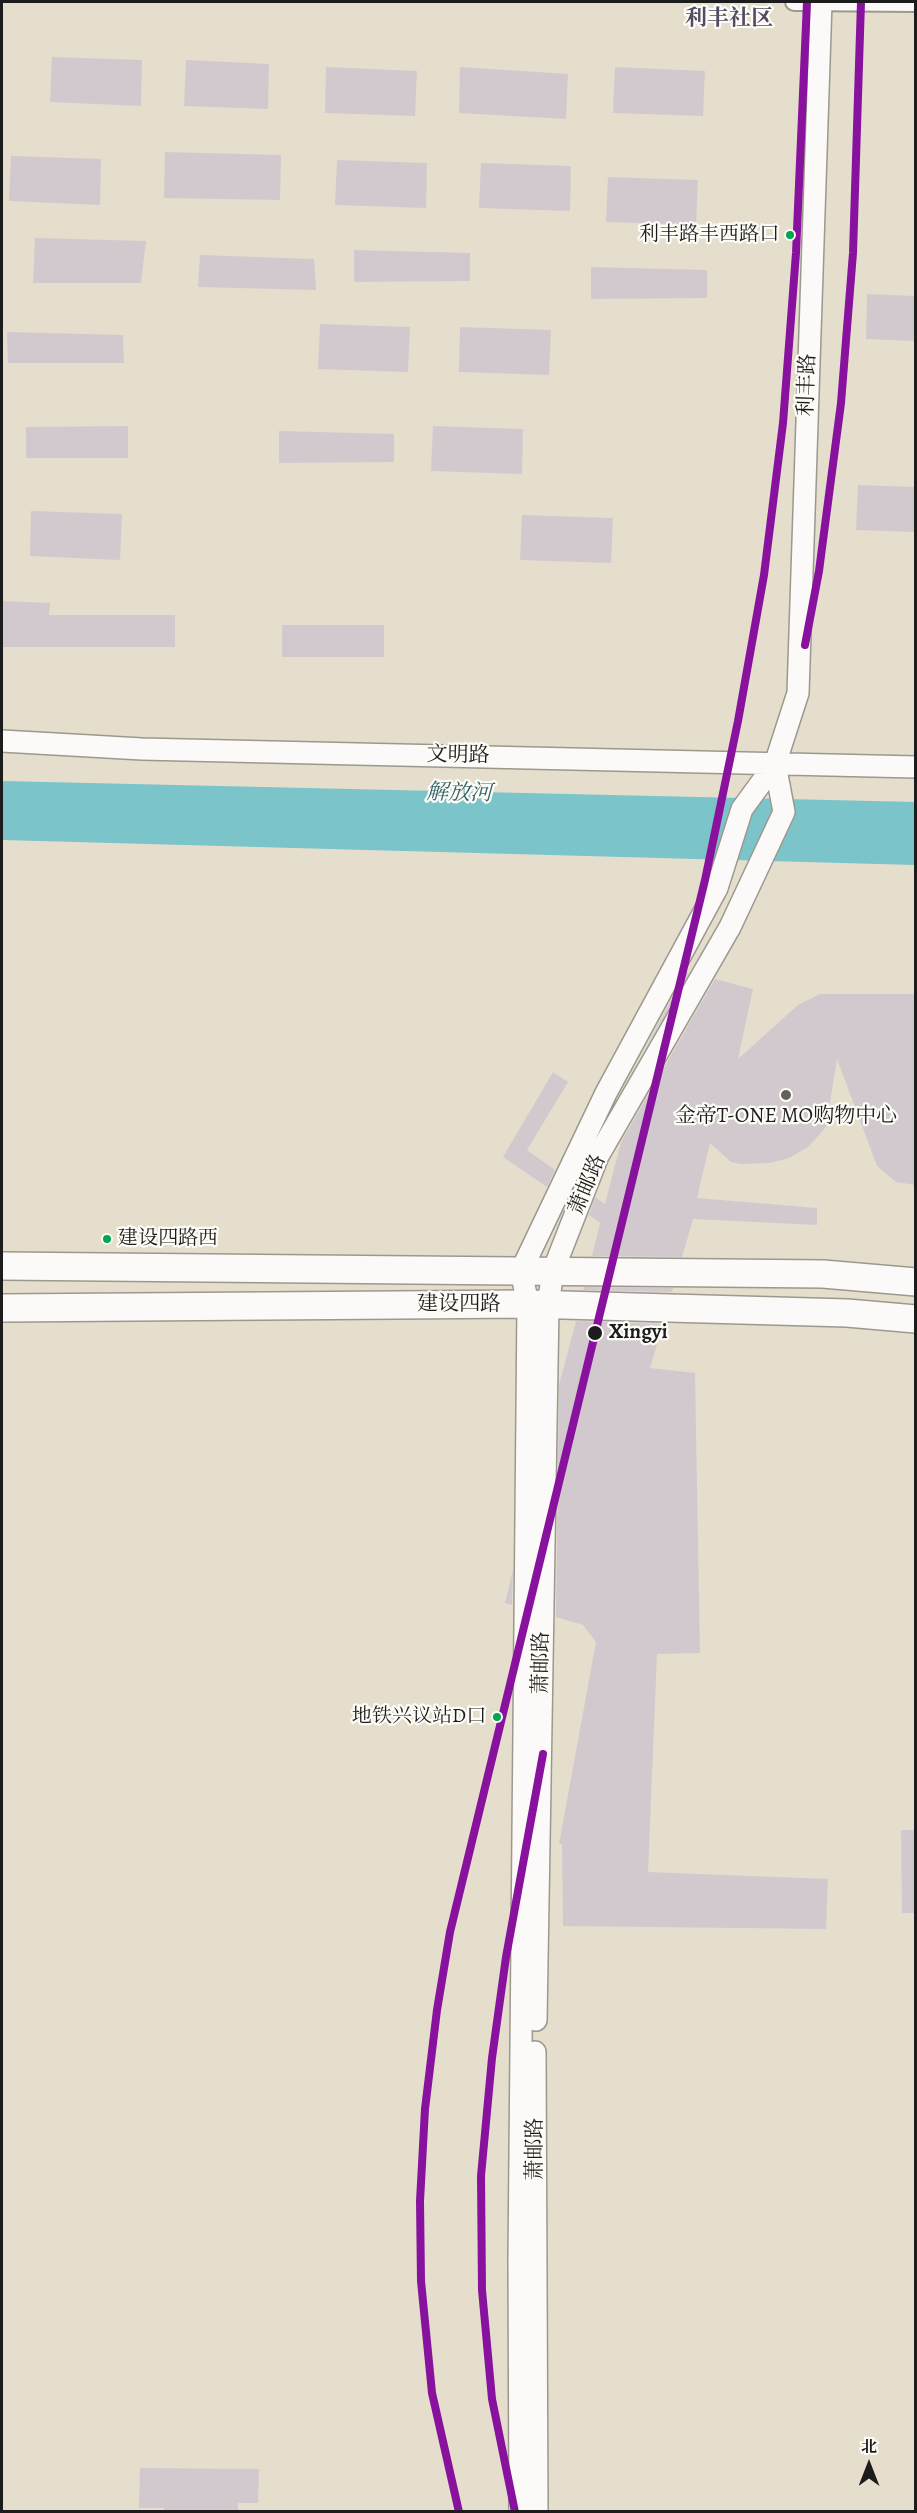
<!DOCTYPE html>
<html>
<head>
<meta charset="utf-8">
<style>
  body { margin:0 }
  #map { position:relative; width:917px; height:2513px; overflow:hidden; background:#e5decd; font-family:Alegreya,"Noto Serif SC",serif }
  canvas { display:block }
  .frame { position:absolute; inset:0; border:3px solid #1c1c1c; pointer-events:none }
  .north { position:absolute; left:839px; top:2435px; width:60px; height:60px; -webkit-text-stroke:4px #fdfcf7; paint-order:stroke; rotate:0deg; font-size:16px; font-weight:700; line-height:24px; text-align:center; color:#1c1c1c }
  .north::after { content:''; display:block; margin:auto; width:21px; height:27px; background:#1c1c1c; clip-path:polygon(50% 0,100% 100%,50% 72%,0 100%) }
</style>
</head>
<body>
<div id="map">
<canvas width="917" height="2513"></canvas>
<div class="frame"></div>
<div class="north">北</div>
</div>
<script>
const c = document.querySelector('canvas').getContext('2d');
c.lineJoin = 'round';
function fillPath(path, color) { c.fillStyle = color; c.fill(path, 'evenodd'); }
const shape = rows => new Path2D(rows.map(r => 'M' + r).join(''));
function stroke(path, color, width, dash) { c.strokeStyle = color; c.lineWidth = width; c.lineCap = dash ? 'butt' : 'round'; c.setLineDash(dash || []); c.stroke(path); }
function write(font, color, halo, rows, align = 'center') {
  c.font = font + ' Alegreya,"Noto Serif SC",serif'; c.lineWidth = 4.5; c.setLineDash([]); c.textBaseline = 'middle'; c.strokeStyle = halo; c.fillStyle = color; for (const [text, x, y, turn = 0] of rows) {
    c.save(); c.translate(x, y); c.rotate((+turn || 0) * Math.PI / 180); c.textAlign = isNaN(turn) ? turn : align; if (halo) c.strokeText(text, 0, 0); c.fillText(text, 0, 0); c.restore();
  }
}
const water = shape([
  [2,781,916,802,915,865,2,840]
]);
const building = shape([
  [52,57,142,60,141,106,50,102],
  [186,60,269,64,268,109,184,106],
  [326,67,417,71,415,116,325,113],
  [460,67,568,74,566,119,459,113],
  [615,67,705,71,703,116,613,113],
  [165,152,281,155,280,200,164,198],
  [11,156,101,159,100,205,9,201],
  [337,160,427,163,426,208,335,205],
  [481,163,571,166,570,211,479,208],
  [608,177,698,180,696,225,606,222],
  [35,238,146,241,141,283,33,283],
  [354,250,470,253,470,281,354,282],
  [200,255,314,259,316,290,198,287],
  [591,267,707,270,707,298,591,299],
  [867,294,915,296,915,341,866,339],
  [320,324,410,327,408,372,318,369],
  [460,327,551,330,549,375,459,372],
  [7,332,123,335,124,363,8,363],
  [128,426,128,458,26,458,26,427],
  [433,426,523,429,522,474,431,471],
  [279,431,394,434,394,462,279,463],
  [858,485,915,487,915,532,856,530],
  [31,511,122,514,120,560,30,556],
  [522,515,613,518,611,563,520,560],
  [2,601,50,603,49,615,175,615,175,647,2,647],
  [282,625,384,625,384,657,282,657],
  [686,972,689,973,644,1051,645,1049],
  [715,979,753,989,738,1059,798,1005,820,994,915,994,915,1185,896,1182,877,1166,837,1059,826,1127,808,1147,789,1158,770,1163,740,1164,731,1162,710,1143,697,1198,817,1208,817,1225,693,1219,682,1257,592,1256,600,1223,589,1215,595,1197,605,1204,621,1142],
  [553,1072,568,1082,527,1150,555,1170,547,1187,503,1157],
  [584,1287,673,1288,672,1292,583,1290],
  [576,1321,663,1324,650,1368,695,1373,700,1653,657,1654,648,1872,828,1879,826,1929,563,1926,562,1844,559,1844,596,1642,583,1625,556,1617,559,1385],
  [513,1570,512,1605,505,1603],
  [901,1830,915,1830,915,1913,902,1913],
  [140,2468,259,2469,258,2503,238,2503,238,2511,164,2511,164,2508,139,2508]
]);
const minor = shape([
  [794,2,916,3]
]);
const tertiary = shape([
  [2,741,142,749,916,767],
  [536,2020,548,1305,553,1271,598,1156,730,927,784,812,775,764],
  [535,2052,537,2512],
  [520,2512,519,2259,528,1304,521,1271,606,1093,717,888,742,809,775,764,798,693,821,2]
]);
const primary = shape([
  [2,1266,823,1274,916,1282],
  [2,1308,528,1304,847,1313,916,1319]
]);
const metro1 = shape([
  [805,645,819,571,841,403,853,253,861,2],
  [459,2512,432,2393,421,2281,420,2201,425,2109,437,2010,450,1932,705,880,738,721,764,575,783,423,796,253,807,2],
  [515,2512,492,2399,482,2290,481,2176,492,2058,506,1957,543,1754]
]);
const markers = [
  [790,235,5,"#00a651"],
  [786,1095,6,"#62605a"],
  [107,1239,5,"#00a651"],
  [595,1333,8,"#1c1c1c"],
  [497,1717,5,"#00a651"]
];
const busNames = [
  ["利丰路丰西路口",779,235],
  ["建设四路西",118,1239,"left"],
  ["地铁兴议站D口",486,1717]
];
const streetNames = [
  ["利丰路",808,385,-88],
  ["文明路",458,756,1],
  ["萧邮路",588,1185,-67],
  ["建设四路",459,1305],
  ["萧邮路",542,1663,-89],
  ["萧邮路",536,2149,-90]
];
const poiNames = [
  ["金帝T-ONE MO购物中心",786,1117]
];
const stopNames = [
  ["Xingyi",609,1333]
];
const neighbourhoodNames = [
  ["利丰社区",729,20]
];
const waterNames = [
  ["解放河",459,794,1]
];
fillPath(water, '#7bc4ca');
fillPath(building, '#d2c9cf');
stroke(minor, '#9c988e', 20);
stroke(tertiary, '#9c988e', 24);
stroke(primary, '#9c988e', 30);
stroke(minor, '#fbfaf8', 16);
stroke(tertiary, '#fbfaf8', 21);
stroke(primary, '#fbfaf8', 27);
stroke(metro1, '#88129e', 8);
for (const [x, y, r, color] of markers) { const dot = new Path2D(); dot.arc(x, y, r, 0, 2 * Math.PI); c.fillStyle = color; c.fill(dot); stroke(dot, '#fdfcf7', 2); }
write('20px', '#1c1c1c', '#fdfcf7', busNames, 'right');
write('21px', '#1c1c1c', '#fdfcf7', streetNames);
write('21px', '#1c1c1c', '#fdfcf7', poiNames);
write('bold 21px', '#1c1c1c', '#fdfcf7', stopNames, 'left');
write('bold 22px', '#544b63', '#fdfcf7', neighbourhoodNames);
write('italic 22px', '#32636a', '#fdfcf7', waterNames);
</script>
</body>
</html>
